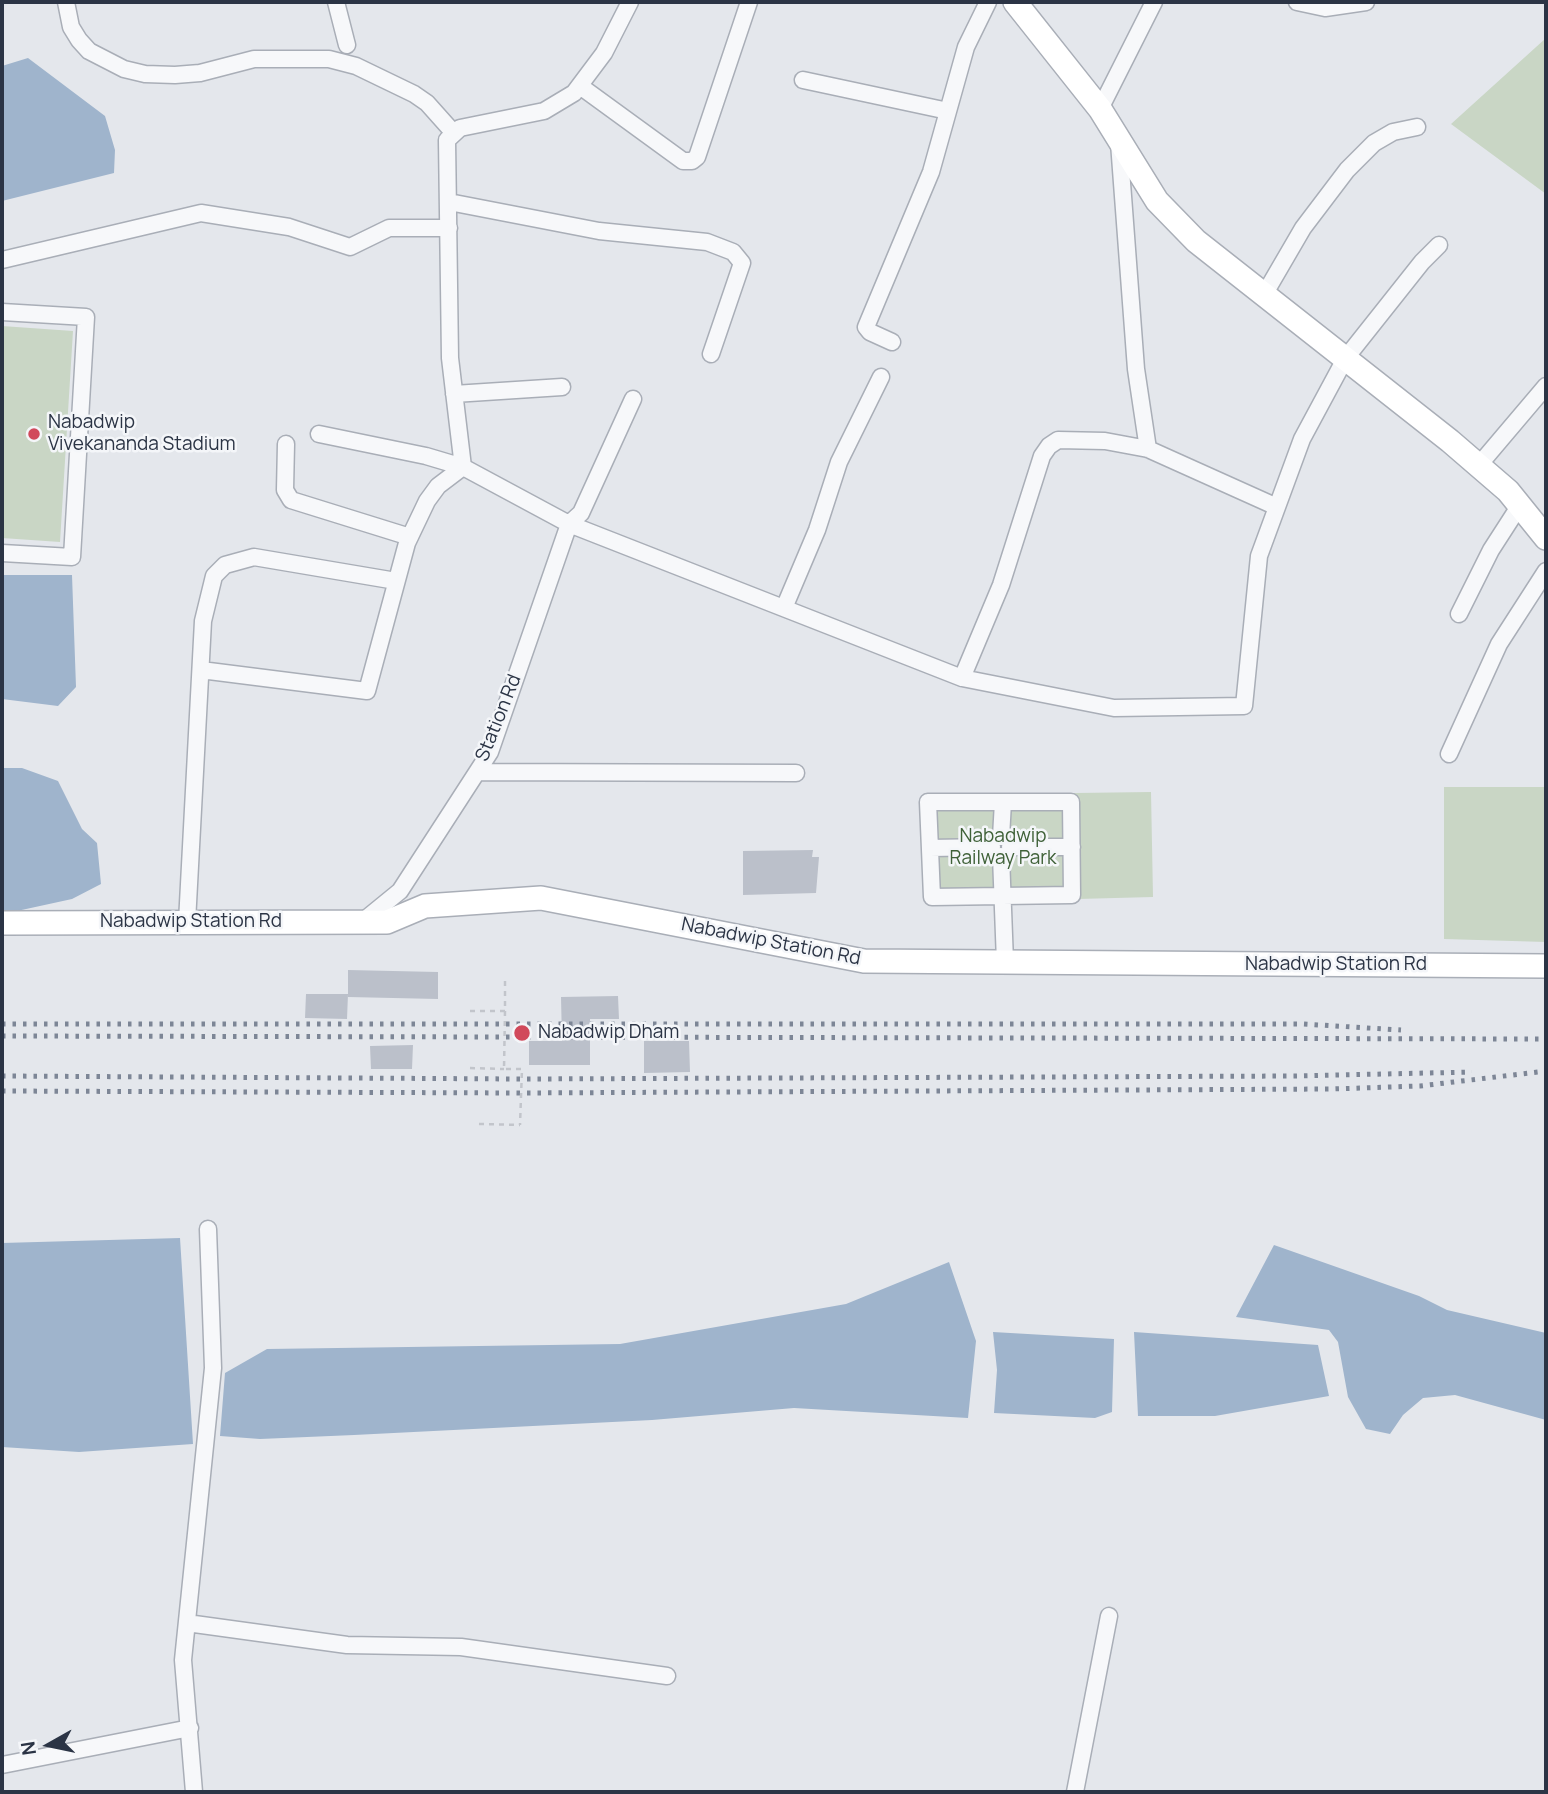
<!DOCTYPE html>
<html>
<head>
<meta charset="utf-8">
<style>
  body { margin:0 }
  #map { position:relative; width:1548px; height:1794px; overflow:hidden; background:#e4e7ec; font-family:Manrope,sans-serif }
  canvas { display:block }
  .frame { position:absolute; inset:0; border:4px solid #2b3445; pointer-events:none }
  .north { position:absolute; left:14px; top:1710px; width:70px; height:70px; -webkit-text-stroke:5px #f4f6f9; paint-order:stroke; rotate:261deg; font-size:19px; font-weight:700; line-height:28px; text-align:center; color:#2b3445 }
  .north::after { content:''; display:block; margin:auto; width:24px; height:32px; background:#2b3445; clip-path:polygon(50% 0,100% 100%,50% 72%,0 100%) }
</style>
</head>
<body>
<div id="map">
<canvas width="1548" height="1794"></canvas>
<div class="frame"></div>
<div class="north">N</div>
</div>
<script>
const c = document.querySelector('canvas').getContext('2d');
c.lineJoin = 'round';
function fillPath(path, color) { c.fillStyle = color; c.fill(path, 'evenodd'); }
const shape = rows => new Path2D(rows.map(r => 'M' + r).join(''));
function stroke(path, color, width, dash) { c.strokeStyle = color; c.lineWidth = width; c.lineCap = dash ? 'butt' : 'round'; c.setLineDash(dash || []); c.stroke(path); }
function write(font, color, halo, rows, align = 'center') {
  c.font = font + ' Manrope,sans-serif'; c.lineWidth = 5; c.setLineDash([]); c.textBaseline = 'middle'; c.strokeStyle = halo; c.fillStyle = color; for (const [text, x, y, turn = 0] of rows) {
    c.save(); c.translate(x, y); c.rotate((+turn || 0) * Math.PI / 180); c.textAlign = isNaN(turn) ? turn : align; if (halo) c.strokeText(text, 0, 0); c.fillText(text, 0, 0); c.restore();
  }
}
const green = shape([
  [1546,38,1546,194,1451,124],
  [2,326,73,331,60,542,2,538],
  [1444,787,1546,787,1546,942,1444,939],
  [1151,792,1153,897,927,903,924,795]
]);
const water = shape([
  [28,58,105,116,115,150,114,173,2,201,2,66],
  [2,575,72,575,76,687,58,706,2,699],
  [2,768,22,768,58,781,82,829,97,843,101,884,72,899,17,911,2,911],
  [180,1238,193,1444,79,1452,2,1447,2,1243],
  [1274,1245,1419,1296,1447,1310,1546,1333,1546,1420,1455,1395,1423,1398,1403,1415,1390,1434,1366,1429,1348,1397,1338,1342,1329,1330,1236,1317],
  [949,1262,976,1341,968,1418,794,1408,652,1420,354,1435,260,1439,220,1436,225,1373,267,1349,620,1344,846,1304],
  [993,1332,1114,1339,1112,1412,1095,1418,994,1413,997,1370],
  [1134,1332,1318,1345,1329,1396,1215,1416,1138,1416]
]);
const building = shape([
  [813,850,812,857,819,857,816,893,743,895,743,851],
  [348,970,438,972,438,999,348,997],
  [306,994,348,994,347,1019,305,1018],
  [618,996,619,1019,590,1019,590,1065,529,1065,529,1041,562,1041,561,997],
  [644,1041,689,1041,690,1072,644,1073],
  [413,1045,412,1069,371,1069,370,1046]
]);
const path = shape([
  [470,1011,505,1011,505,976],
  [470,1068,504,1069],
  [479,1124,520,1125]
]);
const street = shape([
  [66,2,71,27,79,40,89,51,124,69,145,74,175,75,200,73,254,59,329,59,356,66,414,94,427,103,452,131],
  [336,2,347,45],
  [630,2,604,53,574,93,544,111,460,128,447,140,450,358,463,467,569,524,962,678,1114,708,1244,706,1259,556,1302,439,1345,359,1422,262,1439,245],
  [1297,2,1325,8,1366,2],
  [803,80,948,111],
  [580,86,683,161,692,161,697,157,749,2],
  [1100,109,1154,2],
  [1119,143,1136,369,1148,449],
  [449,202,599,231,707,242,733,252,742,263,711,354],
  [2,260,201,213,289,227,350,247,389,228,449,228],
  [1264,295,1303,228,1347,170,1374,143,1393,132,1417,127],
  [2,312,86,317,72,557,2,553],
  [892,342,870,332,866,327,931,172,966,47,988,2],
  [454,394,562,387],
  [319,434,426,456,463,467],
  [286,444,285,490,291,500,410,537],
  [1479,465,1546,386],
  [569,524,581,513,633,399],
  [784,608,817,530,839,462,881,377],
  [1459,614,1491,550,1520,505],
  [201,670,367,691,407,543,427,501,438,486,463,467],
  [962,678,1001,585,1042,456,1049,446,1058,440,1105,441,1148,449,1277,507],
  [1449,754,1499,644,1546,571],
  [477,772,796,773],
  [928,802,1071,802,1072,895,932,897,928,802],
  [1001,837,1003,802],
  [1010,847,1072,847],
  [930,848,992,847],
  [1001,856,1005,962],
  [187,922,203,621,214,576,225,565,254,557,396,581],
  [362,922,400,891,490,752,569,524],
  [187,1623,347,1645,461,1647,667,1676],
  [2,1765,190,1728],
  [194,1792,183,1660,213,1368,208,1229],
  [1075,1792,1109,1616]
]);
const secondary = shape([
  [1015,2,1100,109,1157,201,1196,241,1450,441,1508,491,1546,538],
  [2,923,387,922,425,906,541,898,864,961,1546,966]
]);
const rail = shape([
  [2,1024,1303,1024,1401,1030],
  [2,1036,1546,1039],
  [2,1076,520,1079,1295,1076,1472,1072],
  [2,1091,519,1093,1331,1089,1420,1086,1546,1071]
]);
const pathBridge = shape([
  [505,1011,504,1069,522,1069,520,1125]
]);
const markers = [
  [34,434,7,"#d1495b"],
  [522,1033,9,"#d1495b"]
];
const poiNames = [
  ["Nabadwip",48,423],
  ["Vivekananda Stadium",48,445],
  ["Nabadwip Dham",538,1033]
];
const streetNames = [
  ["Station Rd",499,718,-68],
  ["Nabadwip Station Rd",191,922],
  ["Nabadwip Station Rd",771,942,11],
  ["Nabadwip Station Rd",1336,965]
];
const parkNames = [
  ["Nabadwip",1003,837],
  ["Railway Park",1003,859]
];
fillPath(green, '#c9d6c5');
fillPath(water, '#9fb4cc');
fillPath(building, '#bbc0ca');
stroke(street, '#a9aeb7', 19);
stroke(secondary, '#a9aeb7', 26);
stroke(path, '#c2c5cb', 2.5, [5, 5]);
stroke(street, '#f7f8fa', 16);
stroke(secondary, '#fff', 23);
stroke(rail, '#7d8696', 5, [3.5, 7]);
stroke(pathBridge, '#c2c5cb', 2.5, [5, 5]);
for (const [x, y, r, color] of markers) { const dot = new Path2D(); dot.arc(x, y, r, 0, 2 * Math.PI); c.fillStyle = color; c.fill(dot); stroke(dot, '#f4f6f9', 2.5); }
write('19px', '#2b3445', '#f4f6f9', poiNames, 'left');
write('19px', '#2b3445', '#f4f6f9', streetNames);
write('19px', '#3f6138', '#f4f6f9', parkNames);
</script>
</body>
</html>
